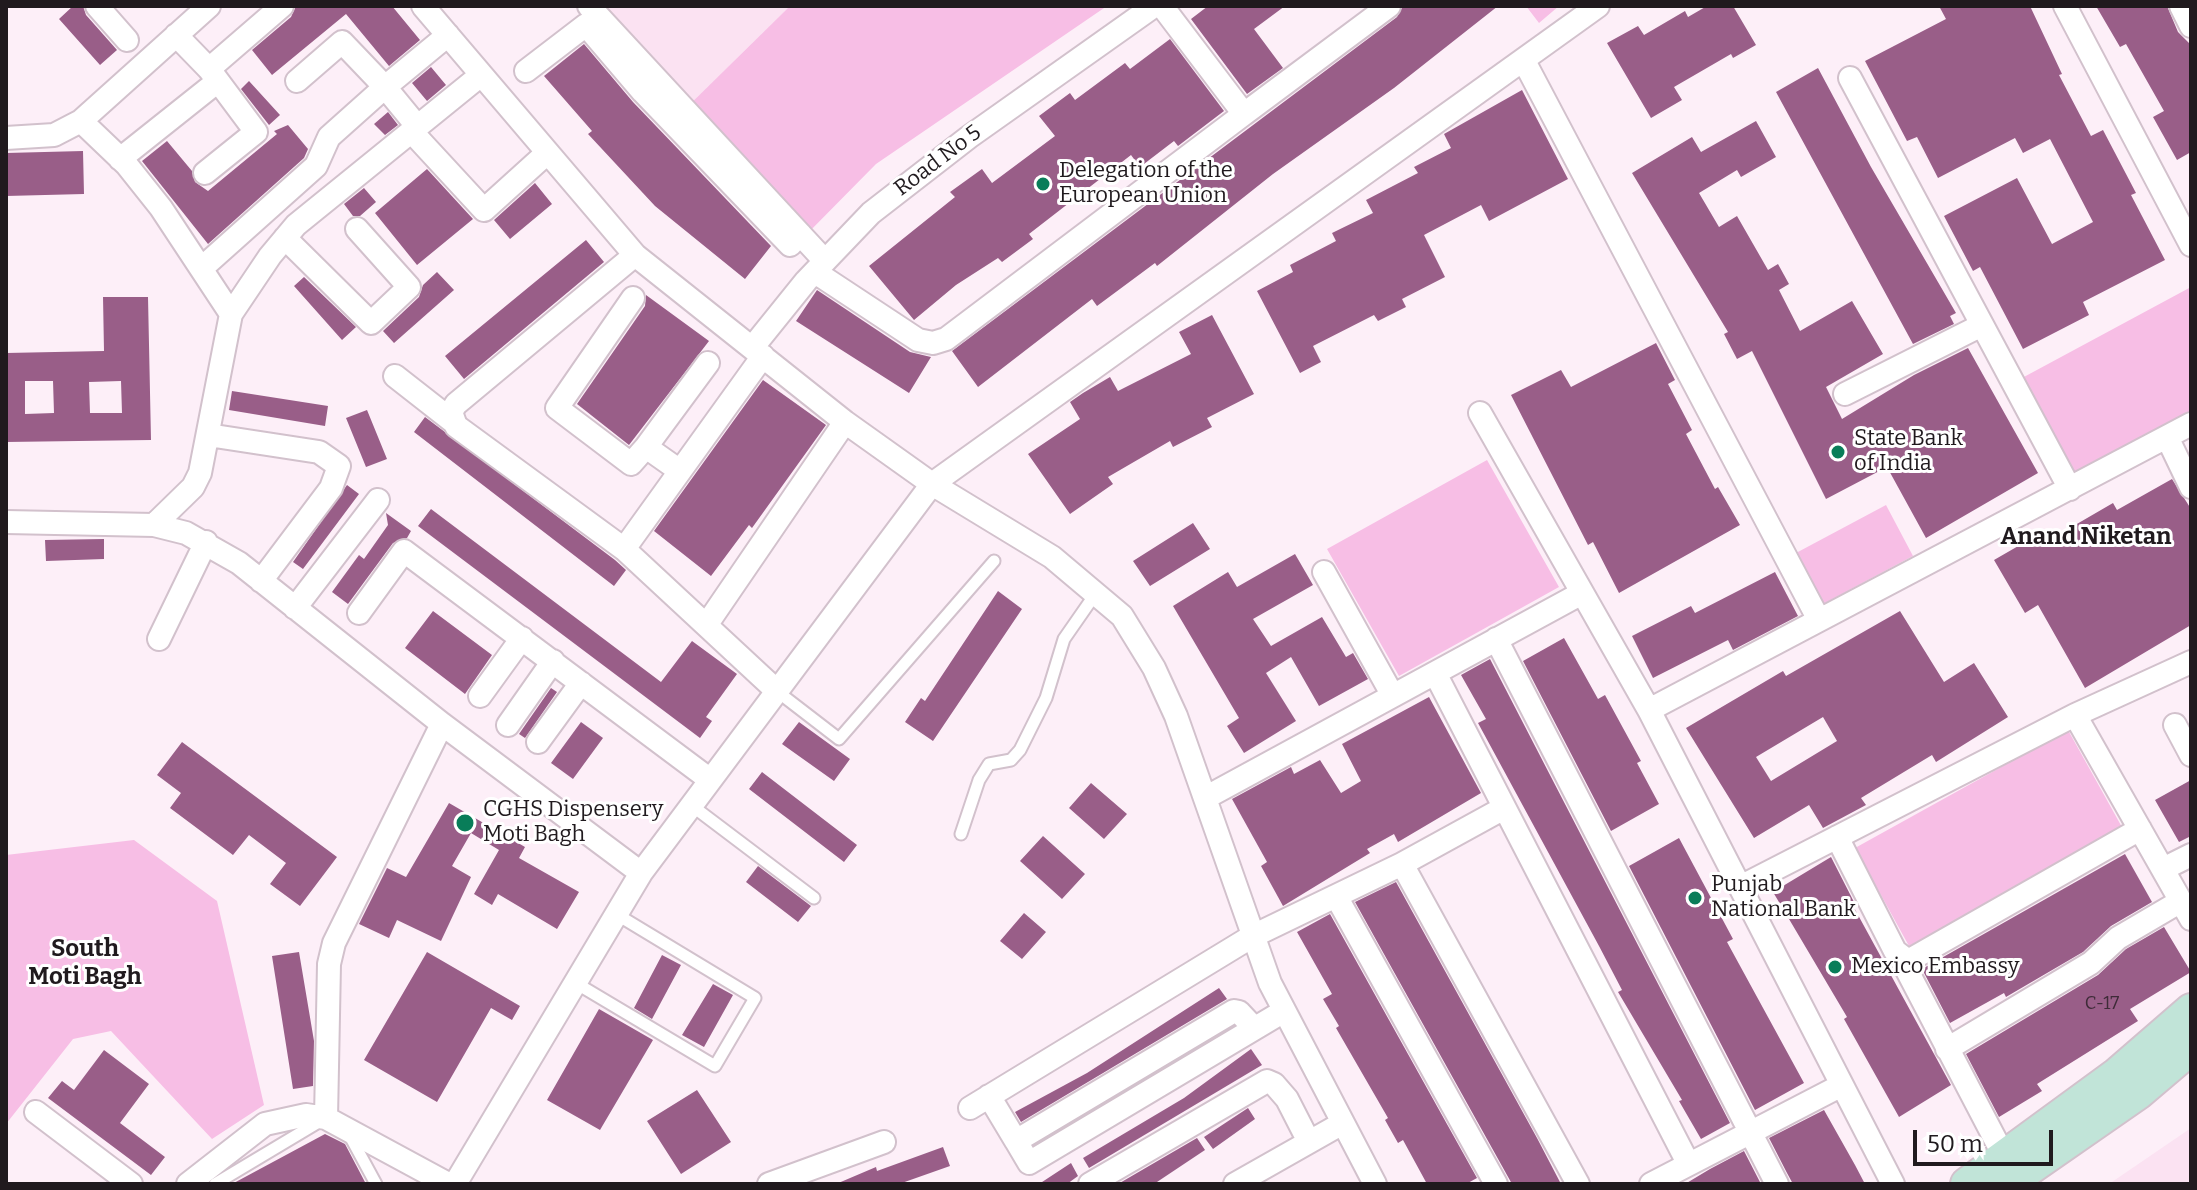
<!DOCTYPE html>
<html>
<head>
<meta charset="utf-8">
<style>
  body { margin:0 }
  #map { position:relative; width:2197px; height:1190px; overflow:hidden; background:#fdeff8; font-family:Bitter,serif }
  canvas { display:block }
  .frame { position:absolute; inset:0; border:8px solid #201a1e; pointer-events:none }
  .scale { position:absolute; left:1913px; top:1130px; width:140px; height:36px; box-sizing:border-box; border:4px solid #201a1e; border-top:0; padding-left:10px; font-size:24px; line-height:28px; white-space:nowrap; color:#201a1e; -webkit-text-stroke:6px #fff; paint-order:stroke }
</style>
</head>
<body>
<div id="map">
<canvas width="2197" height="1190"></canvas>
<div class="frame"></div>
<div class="scale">50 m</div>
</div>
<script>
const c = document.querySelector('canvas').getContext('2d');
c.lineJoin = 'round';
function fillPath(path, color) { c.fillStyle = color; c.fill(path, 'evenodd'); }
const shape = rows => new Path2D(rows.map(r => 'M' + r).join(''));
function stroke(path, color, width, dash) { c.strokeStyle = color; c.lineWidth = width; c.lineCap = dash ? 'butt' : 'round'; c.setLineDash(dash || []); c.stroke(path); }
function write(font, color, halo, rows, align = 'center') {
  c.font = font + ' Bitter,serif'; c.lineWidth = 6; c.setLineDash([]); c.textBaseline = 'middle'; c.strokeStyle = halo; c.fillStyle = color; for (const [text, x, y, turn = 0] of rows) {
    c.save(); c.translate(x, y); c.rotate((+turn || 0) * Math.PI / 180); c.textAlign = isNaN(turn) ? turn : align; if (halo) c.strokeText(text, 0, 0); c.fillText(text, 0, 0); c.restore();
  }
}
const built = shape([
  [587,6,790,6,680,114],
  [2191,1128,2191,1184,2109,1184]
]);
const green = shape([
  [790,6,1107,6,876,164,803,238,680,114],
  [1526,6,1559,6,1539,23],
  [2191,287,2191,413,2075,475,2022,378],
  [1487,460,1559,587,1399,676,1327,549],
  [1886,505,1913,556,1823,604,1796,553],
  [2068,730,2123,829,1909,946,1855,848],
  [134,840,217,901,264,1105,212,1139,111,1031,73,1039,6,1124,6,855]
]);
const building = shape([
  [73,6,83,6,86,15,117,50,100,65,59,19],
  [296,6,392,6,420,40,389,66,346,14,272,75,252,50,291,17],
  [1208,6,1285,6,1254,29,1283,68,1247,94,1191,19],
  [1403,6,1498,6,1394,88,1273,174,1157,266,1155,263,1097,306,1092,299,978,387,952,351,1397,17],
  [1707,6,1733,6,1756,45,1733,58,1731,54,1674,87,1682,100,1651,118,1607,43,1638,26,1644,35,1685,11,1688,17],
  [1939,6,2030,6,2062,74,2059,75,2091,136,2103,130,2136,193,2131,195,2165,260,2083,302,2089,315,2023,349,1980,267,1973,271,1944,216,2017,178,2052,244,2093,222,2050,139,2023,153,2015,138,1938,178,1917,137,1907,141,1865,61,1946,19],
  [2096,6,2167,6,2178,32,2191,45,2191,152,2177,160,2153,117,2164,111,2126,44,2120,47],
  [1170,39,1224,111,1178,146,1174,141,1140,167,1131,155,1029,234,1033,239,1002,262,998,258,956,285,914,320,869,266,955,197,950,192,982,169,992,183,1055,136,1039,116,1070,93,1075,100,1125,63,1130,69],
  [584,44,633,102,771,246,745,279,655,206,588,134,592,131,544,76],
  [431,67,446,85,427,101,412,83],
  [1818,68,1871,167,1956,313,1950,316,1954,324,1913,344,1776,92],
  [249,81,280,115,269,125,241,89],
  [1522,90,1568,179,1489,221,1481,205,1424,235,1445,277,1402,299,1406,307,1378,321,1374,315,1313,346,1321,362,1300,373,1257,291,1293,272,1290,265,1336,241,1332,233,1373,213,1366,200,1418,173,1414,167,1451,148,1444,134],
  [388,112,398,125,385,135,374,124],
  [1756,121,1776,157,1741,177,1737,170,1699,193,1719,227,1737,216,1768,270,1778,264,1789,284,1779,290,1800,331,1852,301,1883,354,1826,387,1842,419,1914,375,1968,348,2038,473,1926,538,1887,467,1826,499,1752,351,1737,359,1724,334,1728,332,1632,173,1692,137,1701,152],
  [288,125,308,149,304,158,208,244,142,161,167,141,192,171,195,182,208,191,277,134,274,131],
  [83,151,84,194,6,196,6,153],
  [427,169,473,219,417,265,375,213],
  [535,183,552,204,510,239,494,220],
  [364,188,376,202,360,216,353,216,344,204],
  [586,240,604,262,464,379,445,356],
  [437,272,454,290,394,343,383,331,419,297,423,285],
  [304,277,356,327,342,340,294,286],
  [817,290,910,352,931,357,909,393,796,321],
  [646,295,709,341,629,445,577,404,645,306],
  [103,297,148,297,151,440,6,442,6,353,104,351],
  [25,381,53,381,54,413,25,414],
  [121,381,122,413,90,413,89,382],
  [1212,315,1254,394,1207,418,1212,427,1173,447,1170,441,1108,477,1113,484,1070,514,1028,454,1080,419,1070,402,1083,393,1110,377,1118,391,1191,354,1179,332],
  [1656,343,1675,380,1668,384,1692,430,1686,434,1715,489,1718,487,1740,525,1619,593,1593,542,1588,545,1511,395,1561,370,1571,387],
  [763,380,826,425,752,528,749,525,711,576,654,531],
  [232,391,328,406,325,426,229,410],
  [367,410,387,459,366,467,346,418],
  [425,417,615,560,626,570,614,586,414,432],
  [2172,479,2191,509,2191,625,2085,688,2038,605,2025,613,1994,560,2046,530,2051,539,2113,503,2117,510],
  [347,485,359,494,303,569,293,562],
  [431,509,661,682,692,641,737,674,706,717,712,721,700,738,418,526],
  [386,513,411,531,407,538,393,543,348,604,332,592,359,555,364,559,388,525],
  [1193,523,1210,549,1150,586,1133,561],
  [104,539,104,559,46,561,45,540],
  [1295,554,1313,585,1253,619,1271,646,1322,617,1346,657,1353,653,1368,679,1319,706,1291,657,1266,673,1296,721,1244,753,1227,726,1239,718,1173,606,1228,572,1237,587],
  [1775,572,1798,616,1733,650,1728,640,1653,678,1632,636,1691,606,1695,613],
  [998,591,1022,609,933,741,905,722,921,698,925,701],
  [433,611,492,655,465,694,405,648],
  [1900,611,1944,682,1974,663,2008,717,1936,762,1932,755,1861,798,1866,805,1823,828,1809,805,1754,838,1686,728,1783,671,1786,676],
  [1823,717,1837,741,1771,781,1756,757],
  [1564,638,1598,699,1605,695,1641,761,1637,763,1659,804,1611,831,1523,661],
  [1490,659,1730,1123,1701,1139,1679,1101,1682,1100,1618,992,1622,990,1599,946,1478,723,1486,719,1461,675],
  [551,688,557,692,525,738,519,734],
  [1429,697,1481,793,1398,842,1394,834,1367,849,1370,853,1283,906,1261,866,1267,862,1232,799,1291,767,1294,774,1320,760,1341,793,1361,781,1342,744],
  [581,722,603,738,573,779,551,763],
  [799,722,850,759,834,781,782,744],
  [182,742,337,857,300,906,270,884,286,863,249,835,233,855,170,808,181,793,157,775],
  [762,772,857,845,844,862,749,789],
  [2191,780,2191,836,2179,842,2155,800],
  [1091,783,1127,814,1104,839,1069,808],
  [449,803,525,847,519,858,579,892,557,929,498,894,492,905,474,894,499,850,471,833,452,866,471,877,441,941,397,920,389,938,359,924,387,868,406,877],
  [1043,836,1085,874,1062,899,1020,861],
  [1679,838,1733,939,1727,942,1804,1083,1755,1110,1629,866],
  [2125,854,2152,902,2111,926,2083,952,2006,997,2004,993,1950,1023,1922,969],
  [1831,857,1854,902,1852,904,1951,1085,1899,1117,1844,1019,1847,1017,1773,892],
  [758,866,811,906,798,922,746,882],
  [1396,882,1537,1138,1561,1184,1512,1184,1355,902],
  [1024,913,1046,932,1022,959,1000,941],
  [1330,914,1477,1178,1466,1184,1427,1184,1403,1140,1398,1143,1385,1120,1388,1118,1336,1028,1339,1026,1323,999,1332,994,1297,932],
  [2164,927,2191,972,2130,1009,2138,1021,2037,1084,2042,1091,1999,1117,1966,1054,2098,975,2126,949],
  [299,952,314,1041,313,1086,293,1089,272,956],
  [427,952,520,1006,512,1020,491,1008,437,1102,364,1060],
  [662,955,681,965,652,1019,634,1008],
  [713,984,733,995,704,1047,682,1035],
  [1219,988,1227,999,1021,1122,1015,1112,1087,1073],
  [599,1009,653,1040,600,1130,547,1100],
  [1251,1049,1262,1065,1089,1168,1083,1158,1184,1098],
  [104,1050,149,1084,120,1123,165,1157,151,1175,48,1098,62,1081,74,1090],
  [697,1090,731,1142,681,1174,647,1121],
  [1248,1108,1255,1119,1213,1149,1204,1137],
  [1824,1110,1855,1165,1865,1184,1793,1184,1787,1173,1769,1138],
  [325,1134,345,1144,366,1184,232,1184],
  [1197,1138,1205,1150,1154,1184,1118,1184],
  [943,1147,950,1166,899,1184,836,1184,876,1167,877,1171],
  [1744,1151,1761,1184,1685,1184,1710,1169],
  [1071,1163,1078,1176,1067,1184,1039,1184]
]);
const lane = shape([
  [778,692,839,739,994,561],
  [691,805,814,898],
  [961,834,979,780,989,764,1011,760,1020,750,1046,698,1064,639,1096,593],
  [574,982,715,1066,755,998,616,914],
  [350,1136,376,1184],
  [215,1184,322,1120]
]);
const street = shape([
  [97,6,127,40],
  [423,6,635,255,845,422,932,484,1052,557,1122,616,1154,668,1176,716,1270,983,1375,1184],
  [589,6,825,261],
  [2065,6,2191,245],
  [2181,6,2191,26],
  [176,35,209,69],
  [1524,61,1819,620],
  [526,71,586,25,643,92,790,245,800,234],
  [1850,78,2070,489],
  [1244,114,1389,6],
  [81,121,126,164,161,208,231,314,200,473,193,487,154,525,186,533,239,563,442,724,641,873],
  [417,126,385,87,448,35],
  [411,131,484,210,547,153],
  [6,138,54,135,81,121,209,6],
  [120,159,218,81],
  [205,173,256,132,209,69,282,6],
  [285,238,371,323,409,287,357,229],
  [203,267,316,166,329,137,385,87,342,42,297,81],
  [815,272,918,340,933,343,946,339,1244,114,1162,6],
  [633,298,557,408,631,464,646,447],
  [231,314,270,256,296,225,481,75],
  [752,348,806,281,871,213,969,137,1154,6],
  [763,356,624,549,778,692],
  [395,376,455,423],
  [1845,394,1982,325],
  [1480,413,1649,710,1893,1184],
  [208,435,319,452,339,466,331,488,261,581],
  [2167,437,2191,487],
  [680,471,646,447,708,363],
  [6,522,154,525],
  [624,549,456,426,451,412,456,404,635,255],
  [1324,572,1393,696],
  [295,608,378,500],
  [359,613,404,551,709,779],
  [707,624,845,422],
  [159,639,206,542],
  [1496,639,1777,1184],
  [1435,673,1688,1163],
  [480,696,522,638],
  [1649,710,2191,424],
  [2075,715,2191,919],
  [508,725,553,661],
  [2175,725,2191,755],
  [538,742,581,683],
  [1205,798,1582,593],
  [1837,837,1895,951,1908,961,2140,829],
  [1402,864,1578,1184],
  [2163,869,2191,855],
  [1740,887,2075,715,2191,662],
  [1336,896,1496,1184],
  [1900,957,2005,1158],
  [1254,1028,1239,1012,1234,1011,1016,1141,1029,1163,1284,1011],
  [1947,1049,2091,963,2118,938,2181,901],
  [989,1096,1016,1141],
  [970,1108,1251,937,1402,864,1504,808],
  [36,1112,131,1184],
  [326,1118,329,964,334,943,442,724],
  [188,1184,265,1124,306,1115,326,1118,448,1184],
  [455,1184,641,873,932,484,1598,6],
  [769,1184,884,1142],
  [1090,1184,1267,1081,1274,1084,1287,1099,1309,1142],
  [1235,1184,1341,1124],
  [1651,1184,1842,1085]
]);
const secondary = shape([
  [1967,1184,2116,1075,2191,1010],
  [2007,1184,2138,1093,2191,1048]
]);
const markers = [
  [1043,184,8,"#097d59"],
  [1838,452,8,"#097d59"],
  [465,823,10,"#097d59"],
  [1695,898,8,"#097d59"],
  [1835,967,8,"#097d59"]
];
const numberNames = [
  ["C-17",2102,1004]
];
const streetNames = [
  ["Road No 5",938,161,-37]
];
const poiNames = [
  ["Delegation of the",1059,171],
  ["European Union",1059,196],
  ["State Bank",1854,439],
  ["of India",1854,464],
  ["CGHS Dispensery",483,810],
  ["Moti Bagh",483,835],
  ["Punjab",1711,885],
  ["National Bank",1711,910],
  ["Mexico Embassy",1851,967]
];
const neighbourhoodNames = [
  ["Anand Niketan",2086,537],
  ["South",85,949],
  ["Moti Bagh",85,977]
];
fillPath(built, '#fbe2f2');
fillPath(green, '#f7bee5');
fillPath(building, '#995e88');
stroke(lane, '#d2c1cc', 15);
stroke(street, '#d2c1cc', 26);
stroke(secondary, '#d2c1cc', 36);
stroke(lane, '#fff', 11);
stroke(street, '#fff', 22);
stroke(secondary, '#c1e4d8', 32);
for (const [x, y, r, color] of markers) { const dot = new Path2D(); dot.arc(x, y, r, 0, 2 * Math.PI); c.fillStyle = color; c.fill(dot); stroke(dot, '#fff', 3); }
write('18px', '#3e2b38', null, numberNames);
write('22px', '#201a1e', '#fff', streetNames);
write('22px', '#201a1e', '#fff', poiNames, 'left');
write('bold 24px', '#201a1e', '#fff', neighbourhoodNames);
</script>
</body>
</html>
